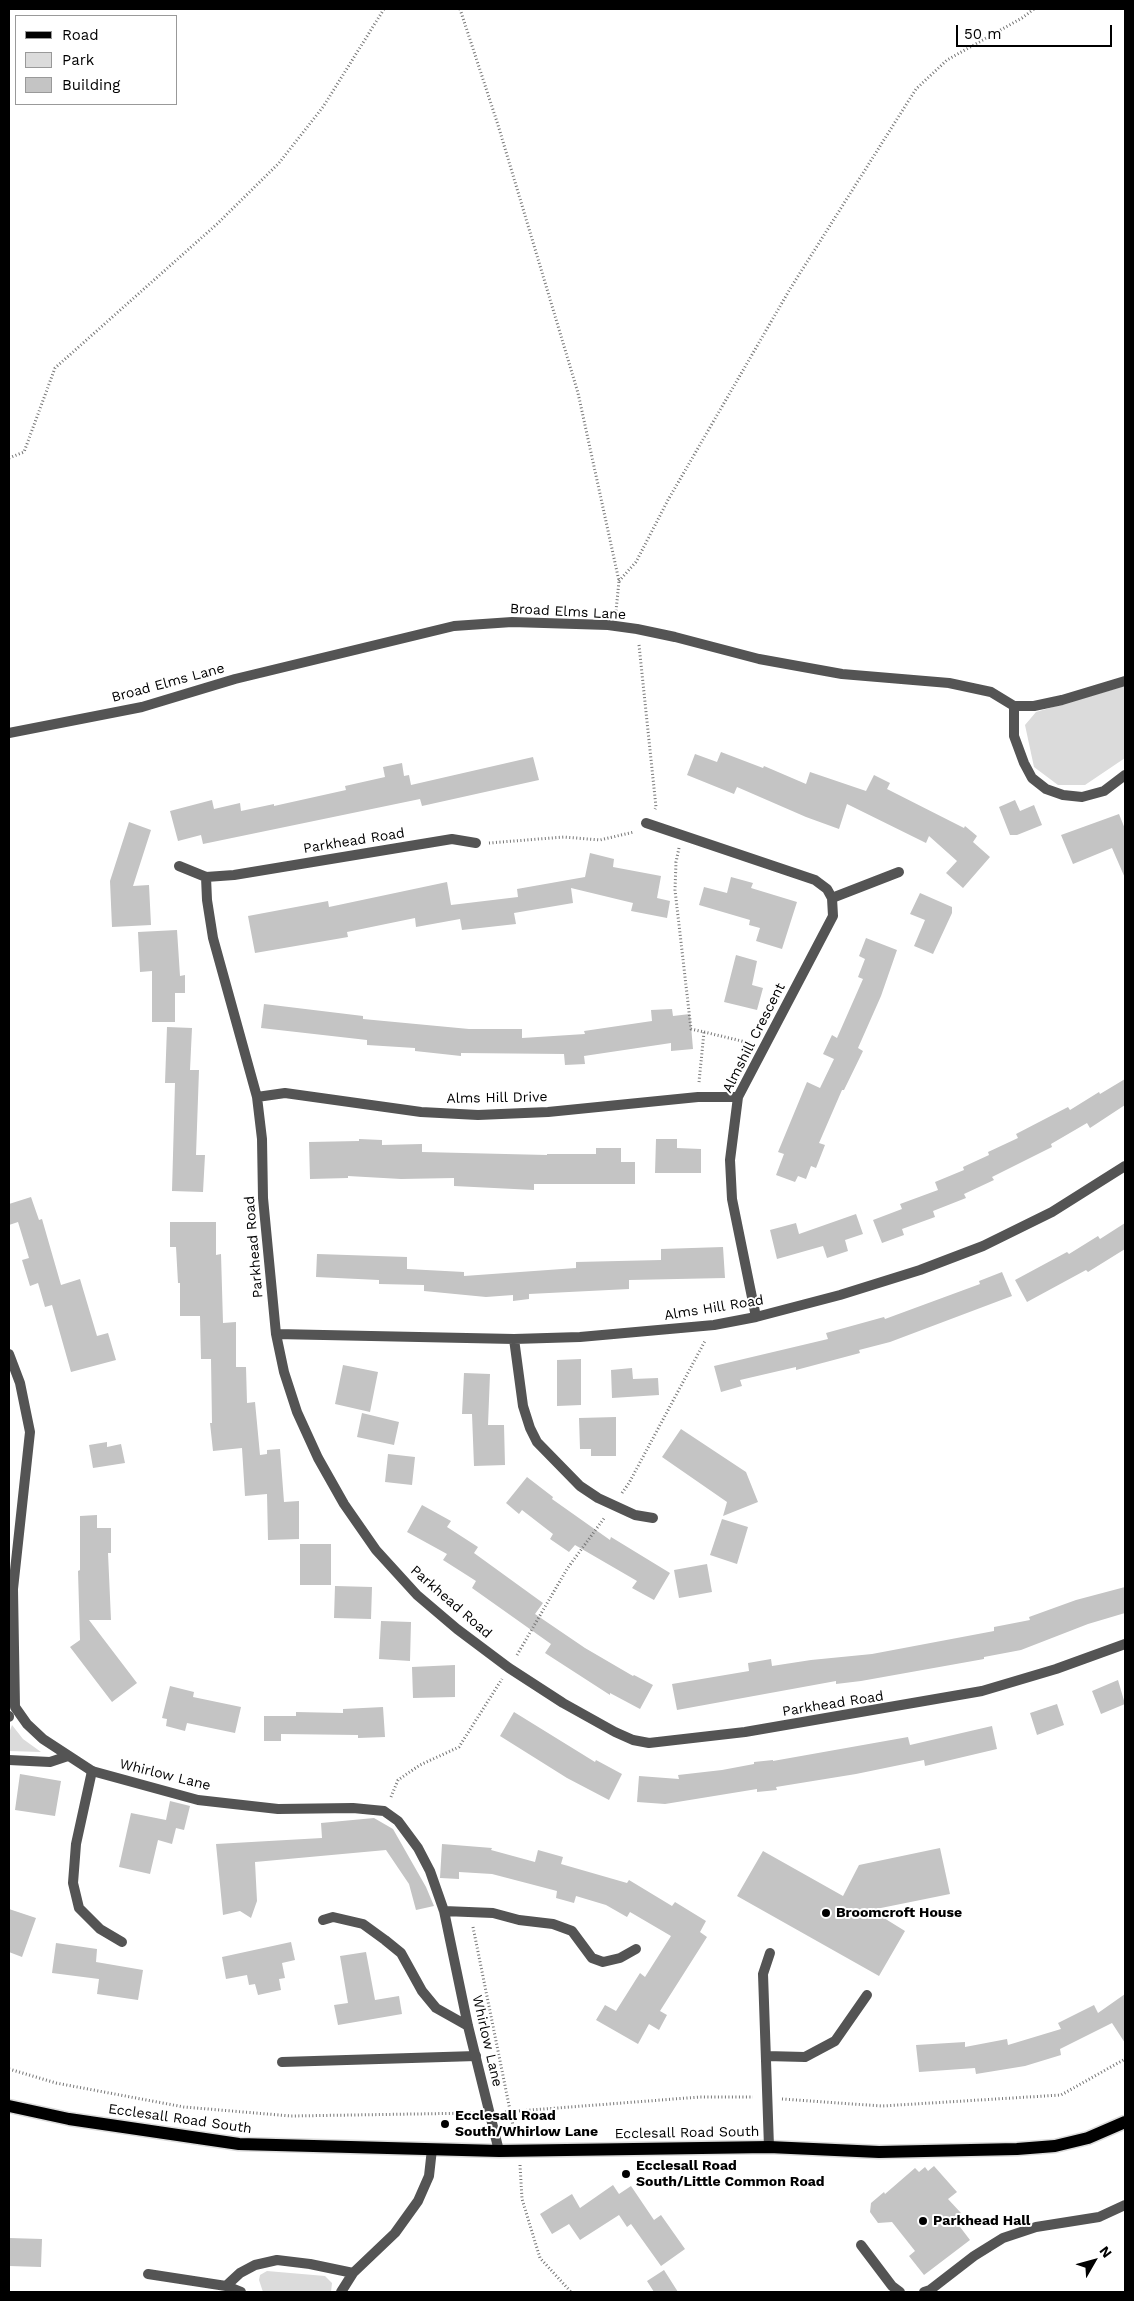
<!DOCTYPE html>
<html>
<head>
<meta charset="utf-8">
<style>
  body { margin:0 }
  #map { position:relative; width:1134px; height:2301px; overflow:hidden; background:#fff; font-family:"Work Sans",sans-serif }
  canvas { display:block }
  .frame { position:absolute; inset:0; border:10px solid #000; pointer-events:none }
  .legend { position:absolute; left:15px; top:15px; width:162px; height:90px; box-sizing:border-box; background:#fff; border:1px solid #999; margin:0; padding:6px 9px; list-style:none; font-size:15px; color:#000 }
  .legend li { display:flex; align-items:center; gap:10px; height:25px }
  .legend b { width:25px; border:1px solid #999 }
  .north { position:absolute; left:1069px; top:2236px; width:50px; height:50px; -webkit-text-stroke:4px #fff; paint-order:stroke; rotate:52deg; font-size:14px; font-weight:700; line-height:20px; text-align:center; color:#000 }
  .north::after { content:''; display:block; margin:auto; width:18px; height:22px; background:#000; clip-path:polygon(50% 0,100% 100%,50% 72%,0 100%) }
  .scale { position:absolute; left:956px; top:25px; width:156px; height:22px; box-sizing:border-box; border:2px solid #000; border-top:0; padding-left:6px; font-size:15px; line-height:18px; white-space:nowrap; color:#000; -webkit-text-stroke:4px #fff; paint-order:stroke }
</style>
</head>
<body>
<div id="map">
<canvas width="1134" height="2301"></canvas>
<div class="frame"></div>
<ul class="legend">
<li><b style="height:6px;background:#000"></b>Road</li>
<li><b style="height:14px;background:#dbdbdb"></b>Park</li>
<li><b style="height:14px;background:#c4c4c4"></b>Building</li>
</ul>
<div class="north">N</div>
<div class="scale">50 m</div>
</div>
<script>
const c = document.querySelector('canvas').getContext('2d');
c.lineJoin = 'round';
function fillPath(path, color) { c.fillStyle = color; c.fill(path, 'evenodd'); }
const shape = rows => new Path2D(rows.map(r => 'M' + r).join(''));
function stroke(path, color, width, dash) { c.strokeStyle = color; c.lineWidth = width; c.lineCap = dash ? 'butt' : 'round'; c.setLineDash(dash || []); c.stroke(path); }
function write(font, color, halo, rows, align = 'center') {
  c.font = font + ' "Work Sans",sans-serif'; c.lineWidth = 4; c.setLineDash([]); c.textBaseline = 'middle'; c.strokeStyle = halo; c.fillStyle = color; for (const [text, x, y, turn = 0] of rows) {
    c.save(); c.translate(x, y); c.rotate((+turn || 0) * Math.PI / 180); c.textAlign = isNaN(turn) ? turn : align; if (halo) c.strokeText(text, 0, 0); c.fillText(text, 0, 0); c.restore();
  }
}
const green = shape([
  [1125,686,1125,758,1085,785,1058,785,1034,767,1025,725,1036,712],
  [12,1725,23,1739,41,1752,9,1751,9,1733],
  [267,2271,325,2276,332,2283,331,2292,263,2292,259,2280,260,2275]
]);
const building = shape([
  [721,752,763,768,764,766,806,784,810,772,866,791,874,775,890,783,887,789,964,828,965,826,977,836,973,842,990,857,963,888,946,873,957,861,929,836,926,843,847,804,839,829,806,817,737,787,734,794,687,775,695,754,717,762],
  [533,757,539,780,422,806,420,799,203,844,201,835,178,841,170,811,212,800,214,809,240,803,241,811,274,804,274,806,346,790,345,786,385,777,383,767,402,763,404,776,409,775,411,785],
  [1015,800,1020,811,1034,805,1042,825,1017,835,1010,835,999,807],
  [1119,814,1125,829,1125,878,1112,848,1073,864,1061,835],
  [129,822,151,830,133,886,149,885,151,925,112,927,110,881],
  [590,853,614,859,613,867,661,876,657,898,670,901,667,918,631,911,633,903,571,888,573,903,514,913,516,924,462,930,460,919,416,927,415,918,347,932,348,937,255,953,248,916,328,901,329,907,447,882,451,905,518,897,517,889,585,877],
  [731,877,753,883,751,888,797,902,782,949,756,941,760,928,749,925,750,920,699,905,704,887,727,893],
  [920,893,952,907,952,913,933,954,914,946,925,920,910,914],
  [177,930,180,976,185,975,185,993,175,993,175,1022,152,1022,152,971,140,972,138,932],
  [866,938,897,950,881,996,858,1048,863,1051,844,1090,842,1090,819,1143,825,1145,816,1168,811,1166,806,1179,798,1176,795,1182,776,1175,784,1154,778,1152,807,1082,820,1088,834,1059,823,1054,832,1035,837,1038,863,979,858,977,865,959,859,956],
  [736,955,757,961,752,985,763,988,757,1010,724,1002],
  [264,1004,363,1016,363,1019,469,1029,522,1029,522,1038,585,1034,584,1031,652,1021,651,1010,672,1009,673,1016,690,1014,693,1049,671,1051,671,1043,584,1056,585,1064,565,1065,564,1054,461,1053,461,1056,415,1051,415,1048,367,1045,367,1040,261,1028],
  [167,1027,192,1028,190,1070,199,1070,196,1155,205,1155,203,1192,172,1191,175,1083,165,1083],
  [1125,1079,1125,1105,1090,1128,1087,1123,1051,1144,1052,1147,992,1177,994,1180,964,1194,966,1198,933,1211,935,1217,902,1229,904,1235,882,1243,873,1220,902,1209,900,1204,938,1190,935,1182,964,1170,963,1167,989,1155,988,1152,1018,1138,1016,1134,1068,1107,1070,1110,1099,1092,1100,1094],
  [359,1139,382,1140,382,1145,422,1144,422,1152,547,1155,547,1154,596,1154,596,1148,621,1148,621,1162,635,1162,635,1184,534,1184,534,1190,454,1186,454,1178,401,1179,348,1176,348,1178,310,1179,309,1142,359,1141],
  [656,1139,677,1139,677,1148,701,1149,701,1173,655,1173],
  [31,1197,39,1220,42,1219,61,1285,80,1279,97,1336,108,1333,116,1360,71,1372,52,1305,45,1307,38,1283,30,1286,22,1260,29,1258,18,1222,9,1225,9,1204],
  [856,1214,863,1234,845,1240,848,1251,827,1258,823,1246,777,1259,770,1230,796,1223,799,1234],
  [170,1222,216,1222,216,1255,221,1254,223,1323,236,1322,236,1367,246,1367,247,1403,255,1402,260,1455,267,1454,267,1450,280,1449,284,1502,299,1501,299,1539,268,1540,267,1494,245,1496,242,1448,213,1451,210,1423,212,1423,211,1359,201,1359,200,1316,180,1316,180,1283,178,1283,176,1247,170,1247],
  [1125,1223,1125,1249,1088,1272,1086,1270,1027,1302,1015,1280,1067,1252,1069,1254,1098,1236,1100,1239],
  [723,1247,725,1278,629,1280,629,1289,529,1294,529,1299,513,1301,513,1295,486,1297,424,1291,424,1285,379,1284,379,1280,316,1277,317,1254,407,1257,407,1269,464,1272,464,1276,576,1268,576,1262,661,1260,661,1249],
  [1002,1272,1012,1296,890,1342,859,1350,860,1353,796,1370,796,1367,740,1380,742,1386,721,1392,714,1366,828,1339,826,1333,884,1317,885,1319,980,1284,979,1281],
  [581,1359,581,1405,557,1406,557,1360],
  [343,1365,378,1372,370,1412,335,1404],
  [632,1368,633,1379,658,1378,659,1395,612,1398,611,1370],
  [464,1373,490,1374,488,1425,504,1425,505,1465,474,1466,472,1414,462,1414],
  [362,1413,399,1422,394,1445,357,1437],
  [616,1417,616,1456,591,1456,591,1449,580,1449,579,1418],
  [681,1429,746,1472,758,1502,723,1516,727,1502,662,1457],
  [107,1442,107,1447,121,1444,125,1463,93,1468,89,1445],
  [388,1454,415,1457,412,1485,385,1482],
  [527,1477,553,1497,552,1499,610,1540,611,1537,670,1573,654,1600,632,1588,637,1581,575,1545,569,1552,550,1539,553,1534,522,1510,519,1514,506,1503],
  [422,1505,451,1521,447,1527,478,1547,474,1553,543,1603,535,1614,585,1648,633,1676,634,1675,653,1685,640,1709,610,1693,610,1695,545,1653,551,1644,472,1588,476,1581,443,1560,447,1554,407,1532],
  [97,1515,97,1528,111,1528,111,1553,108,1553,111,1620,89,1620,137,1683,112,1702,70,1647,80,1640,78,1571,80,1570,80,1516],
  [722,1519,748,1527,737,1564,710,1555],
  [300,1544,331,1544,331,1585,300,1585],
  [707,1564,712,1592,679,1598,674,1570],
  [335,1586,372,1587,371,1619,334,1618],
  [1125,1587,1125,1613,1088,1624,1021,1650,984,1657,984,1659,861,1681,836,1684,836,1681,677,1710,672,1684,749,1671,748,1663,771,1659,772,1666,811,1660,872,1654,994,1631,994,1627,1030,1620,1029,1617,1076,1600],
  [381,1621,411,1622,410,1661,379,1659],
  [455,1665,455,1697,413,1698,412,1667],
  [1118,1680,1125,1704,1101,1714,1092,1691],
  [170,1686,194,1692,193,1697,241,1707,235,1733,187,1723,185,1731,166,1726,167,1719,162,1718],
  [1057,1704,1064,1725,1037,1735,1030,1713],
  [383,1707,385,1737,358,1738,358,1735,281,1734,281,1741,264,1741,264,1716,296,1716,296,1712,343,1713,343,1709],
  [514,1712,595,1762,596,1760,622,1774,609,1800,567,1778,500,1736],
  [992,1726,997,1749,925,1766,924,1760,856,1774,776,1787,777,1790,757,1792,757,1789,665,1804,637,1802,639,1776,679,1779,678,1775,722,1770,754,1764,754,1762,773,1760,773,1761,908,1737,910,1745],
  [20,1774,61,1781,55,1816,15,1810],
  [170,1801,190,1806,184,1830,176,1828,172,1844,158,1840,150,1874,119,1867,131,1813,166,1820],
  [374,1818,393,1829,426,1887,434,1906,416,1910,409,1884,386,1850,255,1862,257,1901,251,1918,240,1911,223,1915,216,1844,322,1838,321,1823],
  [442,1844,492,1848,491,1850,535,1862,538,1850,563,1857,561,1864,627,1883,629,1880,672,1906,675,1902,706,1921,700,1932,707,1937,660,2011,667,2015,659,2030,649,2024,638,2044,596,2020,605,2005,616,2011,640,1973,645,1977,671,1936,630,1912,627,1917,606,1905,576,1896,574,1903,556,1898,557,1891,492,1874,459,1872,459,1879,440,1878],
  [940,1848,950,1894,871,1910,905,1931,879,1976,737,1896,763,1851,843,1896,859,1865],
  [9,1909,36,1918,22,1957,9,1952],
  [291,1942,295,1960,282,1963,285,1978,279,1979,281,1990,258,1995,255,1984,249,1985,247,1975,226,1979,222,1957],
  [56,1943,97,1949,96,1962,143,1970,138,2000,97,1994,99,1979,52,1973],
  [366,1952,375,2000,399,1996,402,2014,338,2025,334,2005,348,2003,340,1956],
  [1125,1994,1125,2043,1112,2023,1060,2049,1061,2055,1025,2066,976,2074,975,2068,919,2072,916,2045,965,2042,965,2047,1007,2039,1008,2045,1061,2029,1058,2023,1094,2005,1098,2013],
  [934,2166,957,2192,948,2199,961,2213,954,2219,970,2240,924,2275,909,2256,915,2251,892,2222,878,2223,870,2212,871,2203,884,2192,885,2194,915,2168,919,2172,925,2167,928,2171],
  [613,2185,619,2194,631,2186,654,2220,661,2215,685,2249,661,2266,631,2224,627,2227,619,2215,580,2240,569,2224,552,2234,540,2214,572,2194,580,2208],
  [9,2238,42,2239,41,2267,9,2266],
  [664,2270,678,2292,654,2292,647,2281]
]);
const path = shape([
  [460,9,498,125,578,393,619,581,616,611],
  [9,458,24,452,55,368,217,224,279,163,323,107,384,9],
  [619,581,636,562,668,500,790,289,916,89,947,60,1022,18,1034,9],
  [639,645,656,807,655,809],
  [489,843,564,837,600,840,634,832],
  [679,848,676,862,675,890,691,1029,704,1032,699,1082],
  [704,1032,750,1043],
  [622,1493,629,1483,705,1341],
  [517,1655,567,1569,605,1517],
  [391,1797,398,1780,420,1765,459,1747,502,1679],
  [473,1927,515,2135],
  [9,2069,56,2083,184,2107,291,2116,476,2113],
  [782,2099,882,2106,1061,2095,1125,2059],
  [505,2112,700,2097,753,2097],
  [520,2165,522,2199,540,2258,571,2292]
]);
const lane = shape([
  [9,1716,9,1717],
  [92,1771,76,1844,73,1883,79,1908,100,1929,122,1942],
  [766,2056,805,2057,835,2041,867,1995],
  [282,2062,476,2056],
  [769,2147,763,1974,770,1953],
  [861,2245,892,2286,900,2292],
  [148,2274,226,2286,241,2292],
  [226,2286,240,2273,255,2265,277,2260,310,2264,353,2273],
  [341,2292,353,2273,395,2233,418,2201,429,2176,432,2149],
  [924,2292,930,2290,974,2256,1003,2238,1036,2227,1099,2217,1125,2205]
]);
const street = shape([
  [1014,706,1014,736,1024,763,1032,778,1046,789,1063,795,1082,797,1104,791,1125,775],
  [9,733,142,707,235,679,454,626,512,622,608,625,637,629,675,637,759,659,842,674,949,683,991,692,1014,706,1034,706,1062,700,1125,681],
  [646,823,815,880,827,889,832,898,833,916,738,1097,730,1160,732,1199,756,1317],
  [179,866,206,877,207,900,213,938,257,1097,262,1139,263,1198,276,1334,284,1372,297,1412,318,1458,344,1504,376,1550,417,1595,457,1629,509,1668,563,1703,615,1732,633,1740,649,1743,745,1732,982,1691,1056,1669,1125,1644],
  [206,877,234,875,452,839,476,843],
  [832,898,899,872],
  [257,1097,285,1093,421,1112,478,1115,548,1112,698,1097,738,1097],
  [276,1334,514,1339,580,1337,714,1325,756,1317,840,1295,920,1270,983,1246,1052,1212,1125,1166],
  [514,1339,523,1406,530,1428,537,1442,580,1486,598,1498,635,1515,653,1518],
  [9,1354,20,1383,30,1432,13,1589,15,1707,27,1724,43,1739,92,1771,198,1800,278,1809,353,1808,384,1811,398,1821,418,1848,430,1871,444,1911,468,2026,499,2151],
  [9,1760,50,1762,68,1756],
  [444,1911,493,1913,519,1920,553,1924,572,1931,592,1958,603,1962,620,1958,636,1949],
  [323,1920,333,1917,363,1924,385,1940,401,1953,422,1991,436,2008,468,2026]
]);
const primary = shape([
  [9,2106,69,2119,239,2144,499,2151,769,2147,879,2152,1017,2149,1055,2146,1088,2138,1125,2122]
]);
const markers = [
  [826,1913,5,"#000"],
  [445,2124,5,"#000"],
  [626,2174,5,"#000"],
  [923,2221,5,"#000"]
];
const streetNames = [
  ["Broad Elms Lane",568,612,3],
  ["Broad Elms Lane",168,683,-15],
  ["Parkhead Road",354,841,-9],
  ["Almshill Crescent",754,1038,-63],
  ["Alms Hill Drive",497,1098,-1],
  ["Parkhead Road",254,1247,-95],
  ["Alms Hill Road",714,1308,-9],
  ["Parkhead Road",451,1602,41],
  ["Parkhead Road",833,1704,-9],
  ["Whirlow Lane",165,1775,14],
  ["Whirlow Lane",487,2041,77],
  ["Ecclesall Road South",180,2119,8],
  ["Ecclesall Road South",687,2133,-1]
];
const poiNames = [
  ["Broomcroft House",836,1913],
  ["Ecclesall Road",455,2116],
  ["South/Whirlow Lane",455,2132],
  ["Ecclesall Road",636,2166],
  ["South/Little Common Road",636,2182],
  ["Parkhead Hall",933,2221]
];
fillPath(green, '#dbdbdb');
fillPath(building, '#c4c4c4');
stroke(primary, '#dbdbdb', 15);
stroke(path, '#767676', 3, [1, 2.5]);
stroke(lane, '#545454', 10);
stroke(street, '#545454', 10);
stroke(primary, '#000', 12);
for (const [x, y, r, color] of markers) { const dot = new Path2D(); dot.arc(x, y, r, 0, 2 * Math.PI); c.fillStyle = color; c.fill(dot); stroke(dot, '#fff', 2); }
write('14px', '#000', '#fff', streetNames);
write('bold 14px', '#000', '#fff', poiNames, 'left');
</script>
</body>
</html>
